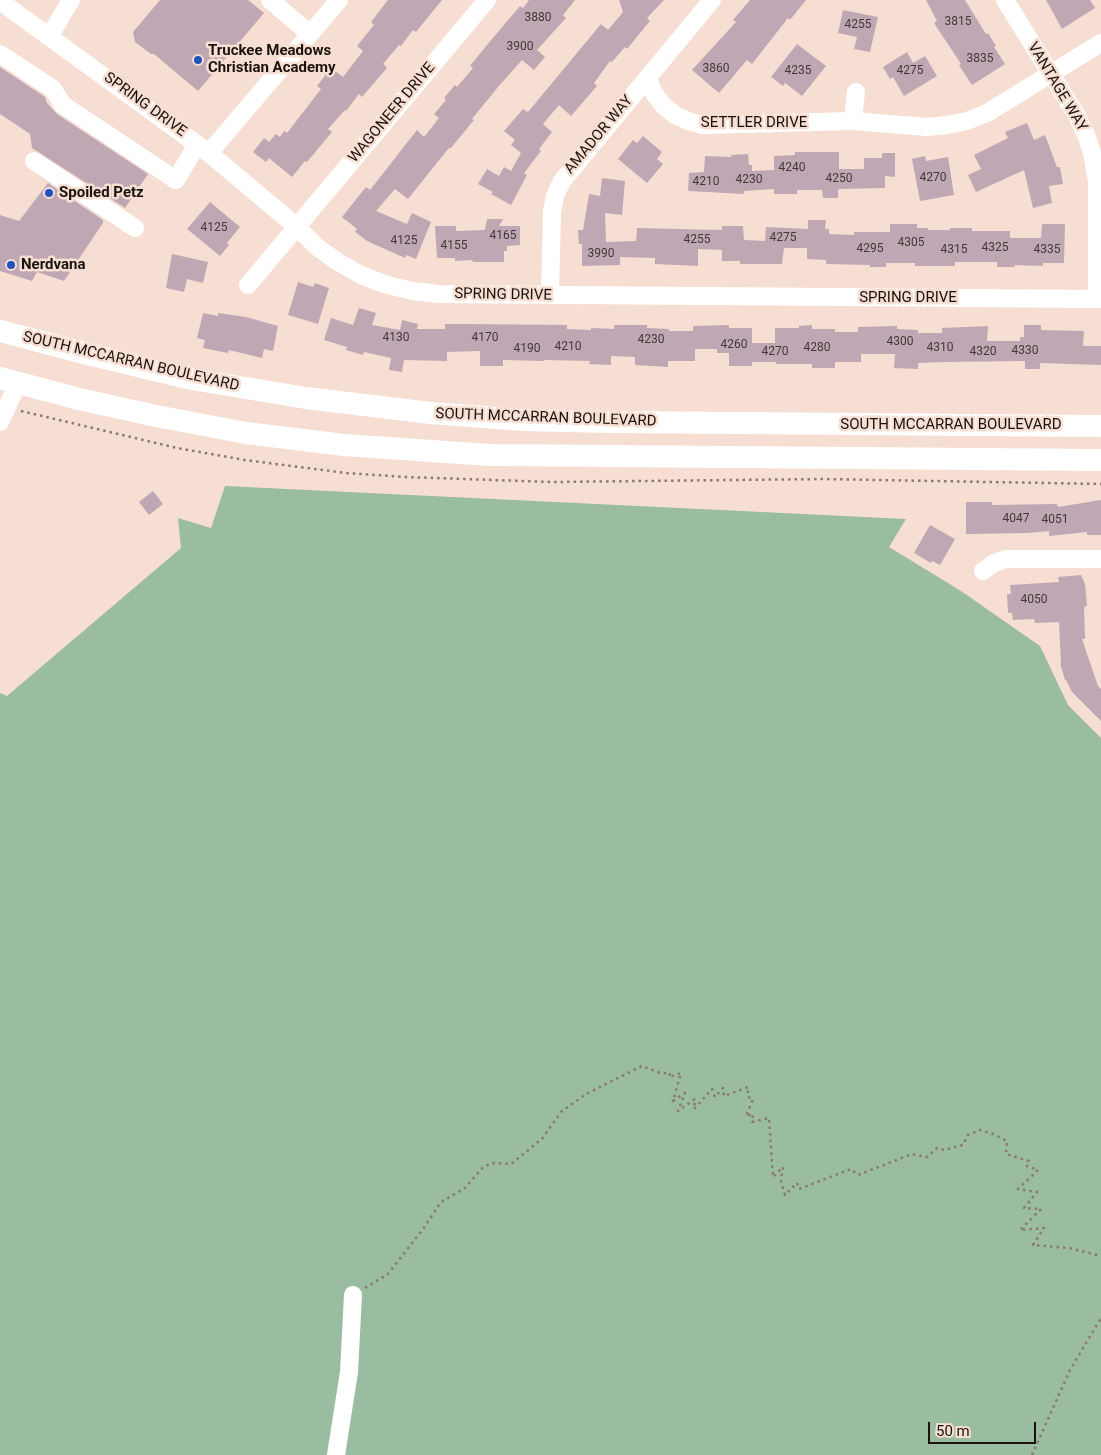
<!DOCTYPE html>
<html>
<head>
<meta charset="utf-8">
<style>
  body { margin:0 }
  #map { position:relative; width:1101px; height:1455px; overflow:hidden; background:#f7ded2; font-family:Roboto,sans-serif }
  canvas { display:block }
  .scale { position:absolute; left:928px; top:1422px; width:108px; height:22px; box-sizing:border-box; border:2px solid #1a120e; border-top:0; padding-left:6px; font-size:15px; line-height:18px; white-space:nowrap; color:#1a120e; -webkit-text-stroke:4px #f7ded2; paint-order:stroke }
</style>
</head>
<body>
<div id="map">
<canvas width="1101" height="1455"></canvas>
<div class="scale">50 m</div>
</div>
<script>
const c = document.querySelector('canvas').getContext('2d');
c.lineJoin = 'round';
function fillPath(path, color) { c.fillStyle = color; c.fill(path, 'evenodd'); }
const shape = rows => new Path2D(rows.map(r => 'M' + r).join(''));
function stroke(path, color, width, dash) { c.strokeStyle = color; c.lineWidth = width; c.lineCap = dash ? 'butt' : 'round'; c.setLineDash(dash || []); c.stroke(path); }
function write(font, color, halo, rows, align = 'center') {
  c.font = font + ' Roboto,sans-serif'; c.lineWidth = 5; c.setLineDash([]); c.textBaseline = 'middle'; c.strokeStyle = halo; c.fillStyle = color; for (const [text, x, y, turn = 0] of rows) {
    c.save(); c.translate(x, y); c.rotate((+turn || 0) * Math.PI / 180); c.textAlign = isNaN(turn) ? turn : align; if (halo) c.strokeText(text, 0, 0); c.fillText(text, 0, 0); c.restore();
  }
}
const green = shape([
  [225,486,906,519,889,547,961,591,1040,646,1068,705,1101,738,1101,1455,0,1455,0,693,7,696,181,548,178,518,211,528]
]);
const building = shape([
  [160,0,248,0,264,13,198,91,154,54,151,54,135,42,133,32],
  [388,0,442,0,416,32,413,30,401,46,399,45,383,64,387,68,362,97,359,94,346,111,345,110,328,129,332,132,307,162,305,161,292,177,269,158,266,162,253,152,264,138,269,142,276,134,280,137,284,131,287,133,321,89,317,86,331,68,343,77,363,51,357,46,374,25,371,22],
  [529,0,575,0,563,15,566,18,537,50,545,57,534,70,522,60,498,87,472,119,474,120,450,149,449,148,408,199,395,189,376,211,407,224,412,213,431,222,416,259,406,255,405,258,367,241,355,232,357,229,342,217,366,187,370,190,417,130,424,137,439,118,434,114,446,100,444,98,455,85,457,87,473,68,470,66,487,45,520,6,523,8],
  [619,0,664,0,647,18,650,21,627,49,625,47,612,62,610,61,594,83,597,86,571,116,559,105,543,124,552,132,539,149,541,151,524,173,527,175,511,205,491,194,493,192,478,184,487,169,499,176,504,167,511,171,521,153,511,145,515,140,504,131,523,109,528,112,601,24,608,30,623,12],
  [750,0,806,0,790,20,788,18,752,64,747,60,719,93,692,70,736,22,733,20],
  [926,0,965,0,986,34,988,33,996,46,994,47,1005,64,972,85,959,65,961,64,934,23,937,21],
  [1046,0,1090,0,1095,8,1062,29],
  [843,10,878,17,870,52,854,49,857,37,838,33],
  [797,44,826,66,802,96,785,83,783,86,771,77],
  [907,52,913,63,925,56,937,76,904,96,893,77,890,79,883,67],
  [0,67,45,97,47,103,57,114,148,174,125,208,32,148,30,134,0,114],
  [1027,123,1034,140,1045,135,1057,167,1060,167,1063,184,1049,186,1052,203,1033,208,1024,170,976,192,968,175,981,169,974,155,1008,138,1005,132],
  [643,136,662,152,657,159,663,164,647,183,618,159,633,140,637,143],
  [795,152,839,152,839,169,864,169,864,158,882,158,882,153,895,153,895,177,885,176,885,188,839,189,838,190,838,198,823,198,822,190,797,190,797,194,774,194,774,189,744,191,744,194,688,191,689,173,704,172,705,156,731,157,731,155,748,154,749,165,752,165,752,171,774,170,774,156,795,155],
  [925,156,926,161,948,157,954,195,920,201,912,159],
  [602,178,625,181,622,215,605,213,606,242,636,241,637,228,722,230,722,226,743,226,744,240,765,241,766,227,808,229,808,220,826,220,825,229,829,229,829,234,854,235,854,232,890,232,890,224,917,224,917,228,928,228,928,230,950,230,950,228,972,228,972,231,1010,231,1010,238,1041,238,1042,224,1065,224,1064,263,1043,263,1043,266,1015,265,1015,267,997,267,997,262,955,262,955,266,915,266,915,263,886,263,886,267,870,267,870,265,826,264,826,260,807,259,807,248,784,248,782,264,740,264,740,261,722,261,722,250,698,249,698,266,655,264,655,258,620,257,620,265,582,266,582,244,579,244,578,230,583,230,589,194,600,196],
  [48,183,103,220,103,223,64,281,37,272,32,281,0,271,0,215,19,221],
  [210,202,240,227,227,243,229,245,220,256,187,229],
  [487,219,503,219,499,226,520,226,520,245,507,246,507,251,504,251,504,262,473,262,472,260,455,261,455,258,437,258,435,226,456,226,456,231,485,230],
  [172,254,208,262,203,283,187,279,184,292,166,288],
  [298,282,313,287,315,283,329,288,318,324,288,315],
  [359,308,376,313,372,325,400,330,402,320,418,324,417,329,445,329,445,324,460,324,567,325,567,329,591,330,591,328,614,329,614,325,647,325,647,328,669,329,669,331,693,331,693,326,729,325,729,328,752,328,752,343,775,343,775,328,799,328,799,326,812,325,812,329,835,329,835,332,858,332,858,327,897,326,897,329,918,330,918,333,942,333,942,328,988,326,987,341,1020,341,1020,337,1024,337,1024,325,1041,325,1041,330,1084,331,1083,346,1101,346,1101,365,1040,363,1040,369,1025,369,1025,361,945,362,918,363,918,369,894,368,895,354,861,354,861,362,835,362,835,368,812,368,812,364,776,364,776,362,752,362,752,366,729,366,729,353,717,353,717,349,695,349,695,361,668,361,668,367,635,365,635,357,611,356,611,365,589,364,590,361,544,360,544,361,503,360,503,366,480,366,480,351,447,352,447,361,404,360,402,372,389,370,391,358,364,352,363,355,346,350,347,347,324,340,331,318,353,325],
  [203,313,218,316,218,313,246,317,278,326,273,351,264,349,262,358,229,350,228,353,203,348,205,340,197,338],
  [153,491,163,504,149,515,139,502],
  [1101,500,1101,535,1087,535,1087,532,1049,536,1049,531,1028,533,966,534,966,502,992,502,992,505,1057,504,1058,507],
  [930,525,955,539,940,565,932,561,931,563,914,553],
  [1081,575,1085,584,1087,606,1084,607,1085,639,1082,639,1098,686,1101,689,1101,721,1072,692,1066,680,1065,680,1060,663,1061,663,1059,622,1035,623,1034,619,1013,620,1012,613,1008,613,1007,594,1011,594,1010,585,1059,582,1058,577]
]);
const path = shape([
  [21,411,177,448,245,460,346,473,406,477,552,482,822,479,1101,484],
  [365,1288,388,1274,423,1229,441,1202,465,1188,484,1166,495,1163,511,1164,542,1139,561,1112,586,1094,642,1066,660,1073,670,1073,669,1077,681,1073,673,1101,685,1093,678,1111,695,1099,694,1109,712,1089,715,1097,723,1088,724,1096,748,1087,748,1097,753,1099,746,1116,753,1114,752,1122,769,1118,773,1177,783,1167,781,1181,785,1195,797,1183,799,1189,851,1169,858,1175,912,1154,927,1157,937,1148,944,1150,963,1145,968,1135,980,1130,993,1134,1007,1141,1006,1154,1029,1161,1027,1166,1038,1170,1018,1189,1037,1192,1024,1208,1041,1209,1020,1230,1044,1228,1033,1245,1069,1248,1101,1256],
  [1032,1455,1070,1370,1101,1318]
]);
const minor = shape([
  [270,0,310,34],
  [1005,0,1077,116,1087,137,1093,157,1097,182,1097,299],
  [0,1,209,153,297,227,317,247,338,262,361,275,384,284,412,291,439,294,1101,299],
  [49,37,71,0],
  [0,54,53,89,63,105,176,180,197,144],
  [647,78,655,95,664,106,675,115,688,121,703,125,853,121,856,92],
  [853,121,927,127,947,125,967,121,987,113,1101,43],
  [209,153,339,0],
  [34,161,135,228],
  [248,285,487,0],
  [550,295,552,212,555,196,562,181,712,0],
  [0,422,18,383],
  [983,571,994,563,1006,559,1101,559],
  [336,1455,349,1372,353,1295]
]);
const major = shape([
  [0,331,80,352,192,379,306,398,431,413,523,420,611,422,1101,426],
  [0,378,79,399,156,416,246,433,344,445,490,455,1101,460]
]);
const markers = [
  [198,60,5,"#2253c0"],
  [49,193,5,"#2253c0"],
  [11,265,5,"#2253c0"]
];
const numberNames = [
  ["3880",538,18],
  ["3815",958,22],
  ["4255",858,25],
  ["3900",520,47],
  ["3835",980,59],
  ["3860",716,69],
  ["4235",798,71],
  ["4275",910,71],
  ["4240",792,168],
  ["4270",933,178],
  ["4250",839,179],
  ["4230",749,180],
  ["4210",706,182],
  ["4125",214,228],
  ["4165",503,236],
  ["4275",783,238],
  ["4255",697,240],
  ["4125",404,241],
  ["4305",911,243],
  ["4155",454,246],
  ["4325",995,248],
  ["4295",870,249],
  ["4315",954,250],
  ["4335",1047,250],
  ["3990",601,254],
  ["4130",396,338],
  ["4170",485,338],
  ["4230",651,340],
  ["4300",900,342],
  ["4260",734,345],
  ["4210",568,347],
  ["4280",817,348],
  ["4310",940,348],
  ["4190",527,349],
  ["4330",1025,351],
  ["4270",775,352],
  ["4320",983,352],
  ["4047",1016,519],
  ["4051",1055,520],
  ["4050",1034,600]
];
const poiNames = [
  ["Truckee Meadows",208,51],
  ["Christian Academy",208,68],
  ["Spoiled Petz",59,193],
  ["Nerdvana",21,265]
];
const streetNames = [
  ["VANTAGE WAY",1057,87,59],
  ["SPRING DRIVE",145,105,36],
  ["WAGONEER DRIVE",392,113,-50],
  ["SETTLER DRIVE",754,123],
  ["AMADOR WAY",599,135,-50],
  ["SPRING DRIVE",503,295,1],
  ["SPRING DRIVE",908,298],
  ["SOUTH MCCARRAN BOULEVARD",131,362,13],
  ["SOUTH MCCARRAN BOULEVARD",546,418,2],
  ["SOUTH MCCARRAN BOULEVARD",951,425]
];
fillPath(green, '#9abca1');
fillPath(building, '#bfa8b4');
stroke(path, '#897971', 2.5, [2.5, 4]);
stroke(minor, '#fff', 18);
stroke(major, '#fff', 22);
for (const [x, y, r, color] of markers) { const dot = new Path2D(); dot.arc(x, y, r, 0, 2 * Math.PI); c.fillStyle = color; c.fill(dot); stroke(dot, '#f7ded2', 2); }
write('12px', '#433838', null, numberNames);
write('bold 15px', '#1a120e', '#f7ded2', poiNames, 'left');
write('15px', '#1a120e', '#f7ded2', streetNames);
</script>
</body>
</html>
